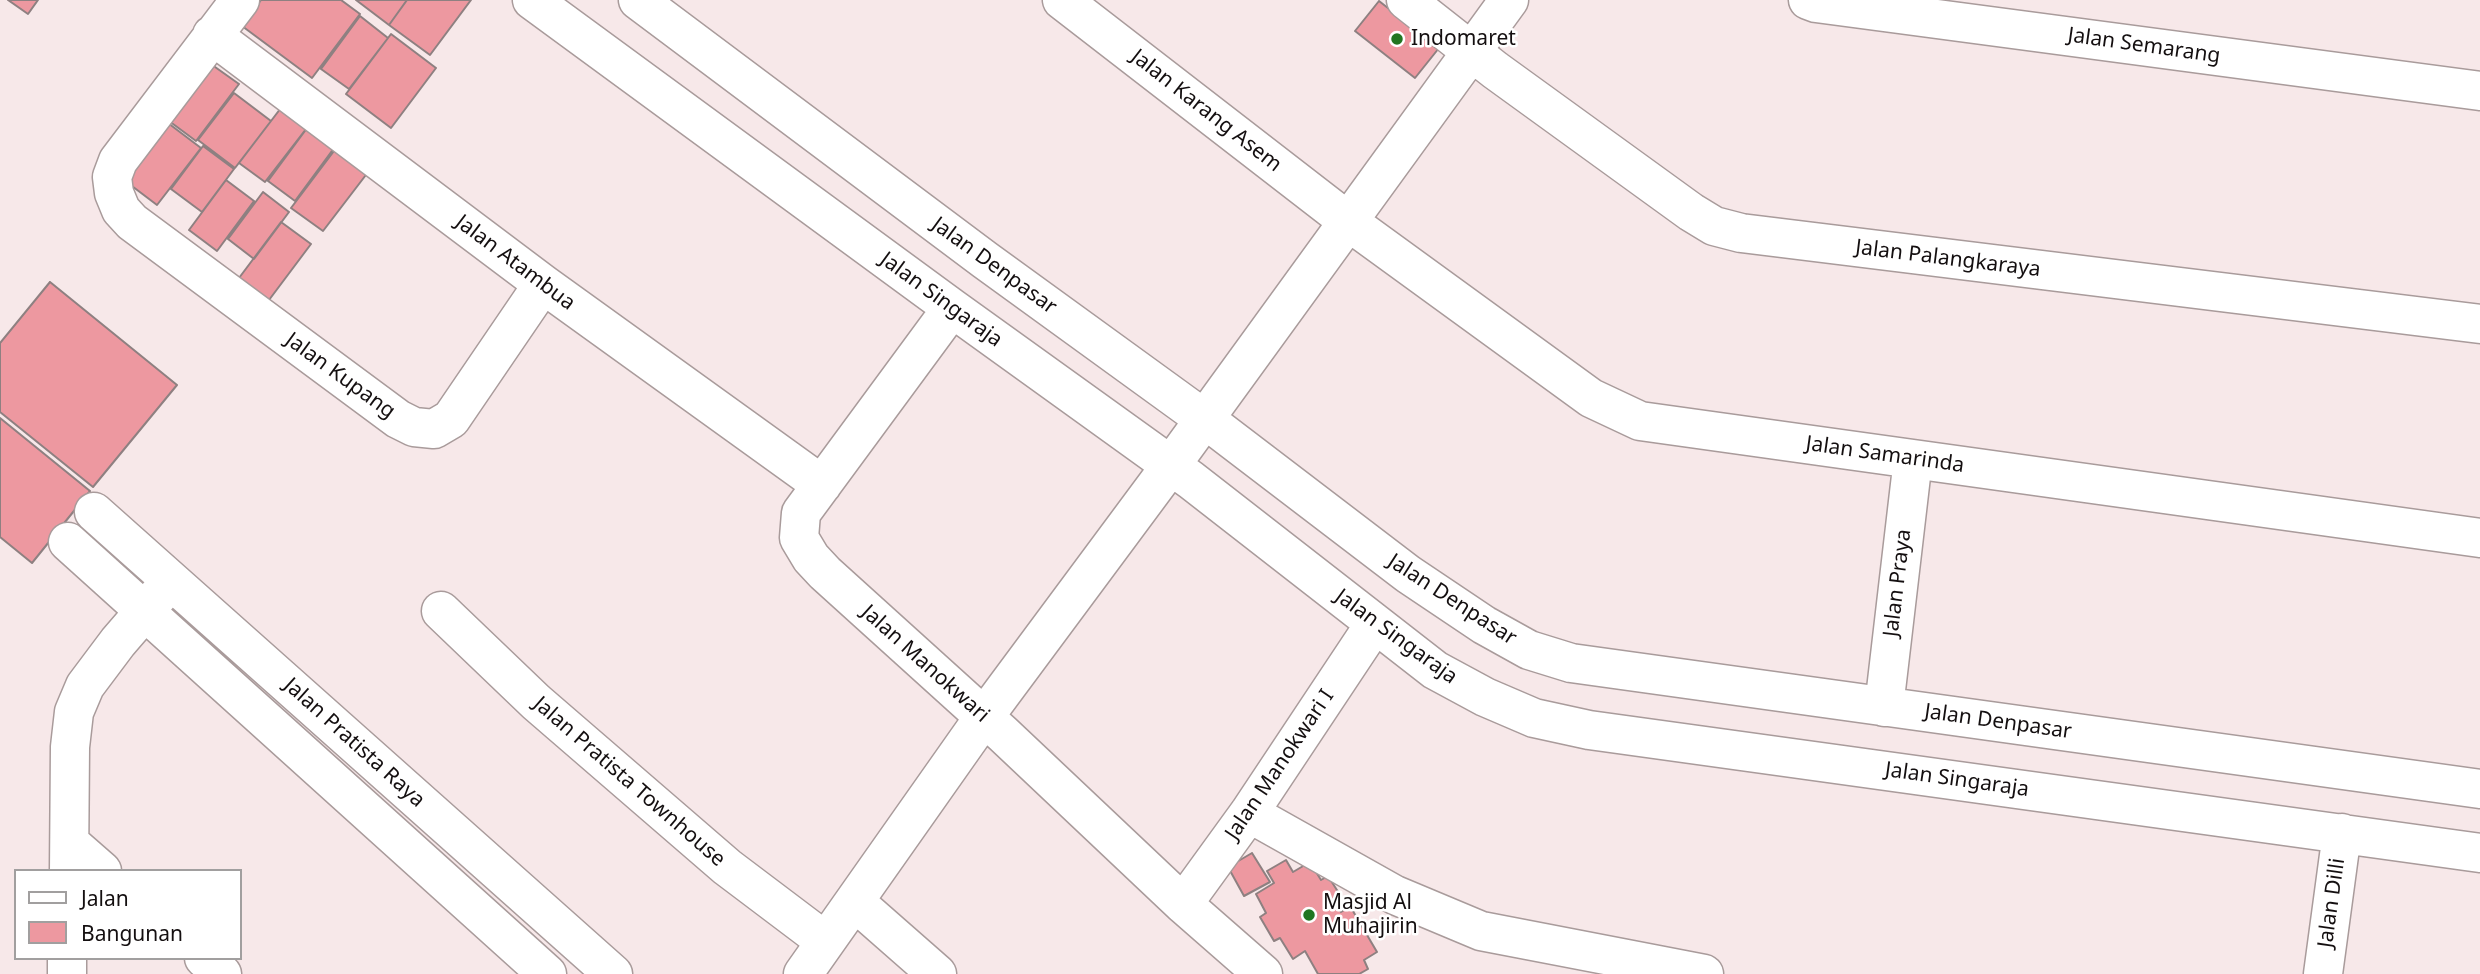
<!DOCTYPE html>
<html>
<head>
<meta charset="utf-8">
<style>
  body { margin:0 }
  #map { position:relative; width:2480px; height:974px; overflow:hidden; background:#f7e8e9; font-family:"Noto Sans",sans-serif }
  canvas { display:block }
  .legend { position:absolute; left:14px; top:869px; width:228px; height:91px; box-sizing:border-box; background:#fff; border:2px solid #a19f9f; margin:0; padding:9px 12px; list-style:none; font-size:21px; color:#140f10 }
  .legend li { display:flex; align-items:center; gap:14px; height:35px }
  .legend b { width:35px; border:2px solid #a19f9f }
</style>
</head>
<body>
<div id="map">
<canvas width="2480" height="974"></canvas>
<ul class="legend">
<li><b style="height:9px;background:#fff"></b>Jalan</li>
<li><b style="height:19px;background:#ed98a0"></b>Bangunan</li>
</ul>
</div>
<script>
const c = document.querySelector('canvas').getContext('2d');
c.lineJoin = 'round';
function fillPath(path, color) { c.fillStyle = color; c.fill(path, 'evenodd'); }
const shape = rows => new Path2D(rows.map(r => 'M' + r).join(''));
function stroke(path, color, width, dash) { c.strokeStyle = color; c.lineWidth = width; c.lineCap = dash ? 'butt' : 'round'; c.setLineDash(dash || []); c.stroke(path); }
function write(font, color, halo, rows, align = 'center') {
  c.font = font + ' "Noto Sans",sans-serif'; c.lineWidth = 5; c.setLineDash([]); c.textBaseline = 'middle'; c.strokeStyle = halo; c.fillStyle = color; for (const [text, x, y, turn = 0] of rows) {
    c.save(); c.translate(x, y); c.rotate((+turn || 0) * Math.PI / 180); c.textAlign = isNaN(turn) ? turn : align; if (halo) c.strokeText(text, 0, 0); c.fillText(text, 0, 0); c.restore();
  }
}
const building = shape([
  [8,0,38,0,28,14,8,0],
  [261,0,341,0,360,14,312,78,242,26,261,0],
  [356,0,407,0,389,25,356,0],
  [407,0,471,0,430,55,389,25,407,0],
  [1379,1,1439,48,1415,78,1355,31,1379,1],
  [360,16,388,38,349,89,321,69,360,16],
  [391,34,436,68,391,128,346,94,391,34],
  [208,62,239,84,196,141,165,118,208,62],
  [234,93,271,121,235,168,198,140,234,93],
  [287,100,313,120,265,182,239,163,287,100],
  [164,120,201,148,157,205,120,177,164,120],
  [313,120,340,140,295,201,268,181,313,120],
  [340,143,372,167,323,231,291,208,340,143],
  [203,146,234,169,202,212,171,189,203,146],
  [226,180,254,201,217,251,189,230,226,180],
  [263,192,289,212,254,259,228,239,263,192],
  [281,222,311,244,269,300,239,278,281,222],
  [50,282,177,385,93,487,0,412,0,343,50,282],
  [0,418,90,491,32,563,0,537,0,418],
  [1252,853,1270,882,1244,896,1228,867,1252,853],
  [1286,860,1293,872,1310,862,1321,880,1328,876,1342,898,1335,902,1341,912,1350,906,1377,952,1364,960,1368,969,1359,974,1318,974,1305,951,1293,959,1280,938,1274,941,1260,917,1266,913,1256,894,1274,883,1267,871,1286,860]
]);
const minor = shape([
  [240,0,118,161,112,177,114,193,121,210,132,222,398,419,414,427,434,429,451,419,543,284],
  [532,0,952,308,1191,480,1435,670,1485,697,1534,718,1589,730,2480,853],
  [638,0,985,260,1218,429,1408,574,1484,625,1529,650,1571,663,2480,789],
  [1062,0,1349,222,1591,398,1640,421,2480,538],
  [1406,0,1495,70,1691,212,1714,226,1741,233,2480,324],
  [1808,0,1816,3,2480,91],
  [212,35,543,284,822,485],
  [952,308,801,513,799,538,811,558,825,573,1003,734,1183,904,1263,974],
  [94,512,613,974],
  [68,542,547,974],
  [441,611,536,702,727,867,825,941],
  [1884,707,1913,459],
  [1249,813,1395,895,1481,931,1704,974],
  [70,843,102,871],
  [69,871,70,747,74,712,85,686,118,642,162,591],
  [855,902,937,974],
  [1183,904,1249,813,1374,625],
  [204,958,222,974],
  [67,974,67,958],
  [803,974,984,717,1177,457,1509,0],
  [2323,974,2342,833]
]);
const markers = [
  [1397,39,7,"#217621"],
  [1309,915,7,"#217621"]
];
const poiNames = [
  ["Indomaret",1411,39],
  ["Masjid Al",1323,903],
  ["Muhajirin",1323,927]
];
const streetNames = [
  ["Jalan Semarang",2144,46,8],
  ["Jalan Karang Asem",1206,111,38],
  ["Jalan Palangkaraya",1948,259,7],
  ["Jalan Atambua",515,263,37],
  ["Jalan Denpasar",994,266,36],
  ["Jalan Singaraja",941,300,36],
  ["Jalan Kupang",340,376,36],
  ["Jalan Samarinda",1885,455,8],
  ["Jalan Praya",1898,583,-83],
  ["Jalan Denpasar",1452,600,33],
  ["Jalan Singaraja",1396,637,36],
  ["Jalan Manokwari",925,664,42],
  ["Jalan Denpasar",1998,722,8],
  ["Jalan Pratista Raya",354,743,42],
  ["Jalan Manokwari I",1280,765,-56],
  ["Jalan Singaraja",1957,780,8],
  ["Jalan Pratista Townhouse",629,782,41],
  ["Jalan Dilli",2332,903,-82]
];
fillPath(building, '#ed98a0');
stroke(building, '#8e8081', 2);
stroke(minor, '#a99b9b', 41);
stroke(minor, '#fff', 38);
for (const [x, y, r, color] of markers) { const dot = new Path2D(); dot.arc(x, y, r, 0, 2 * Math.PI); c.fillStyle = color; c.fill(dot); stroke(dot, '#fff', 2.5); }
write('21px', '#140f10', '#fff', poiNames, 'left');
write('21px', '#140f10', '#fff', streetNames);
</script>
</body>
</html>
